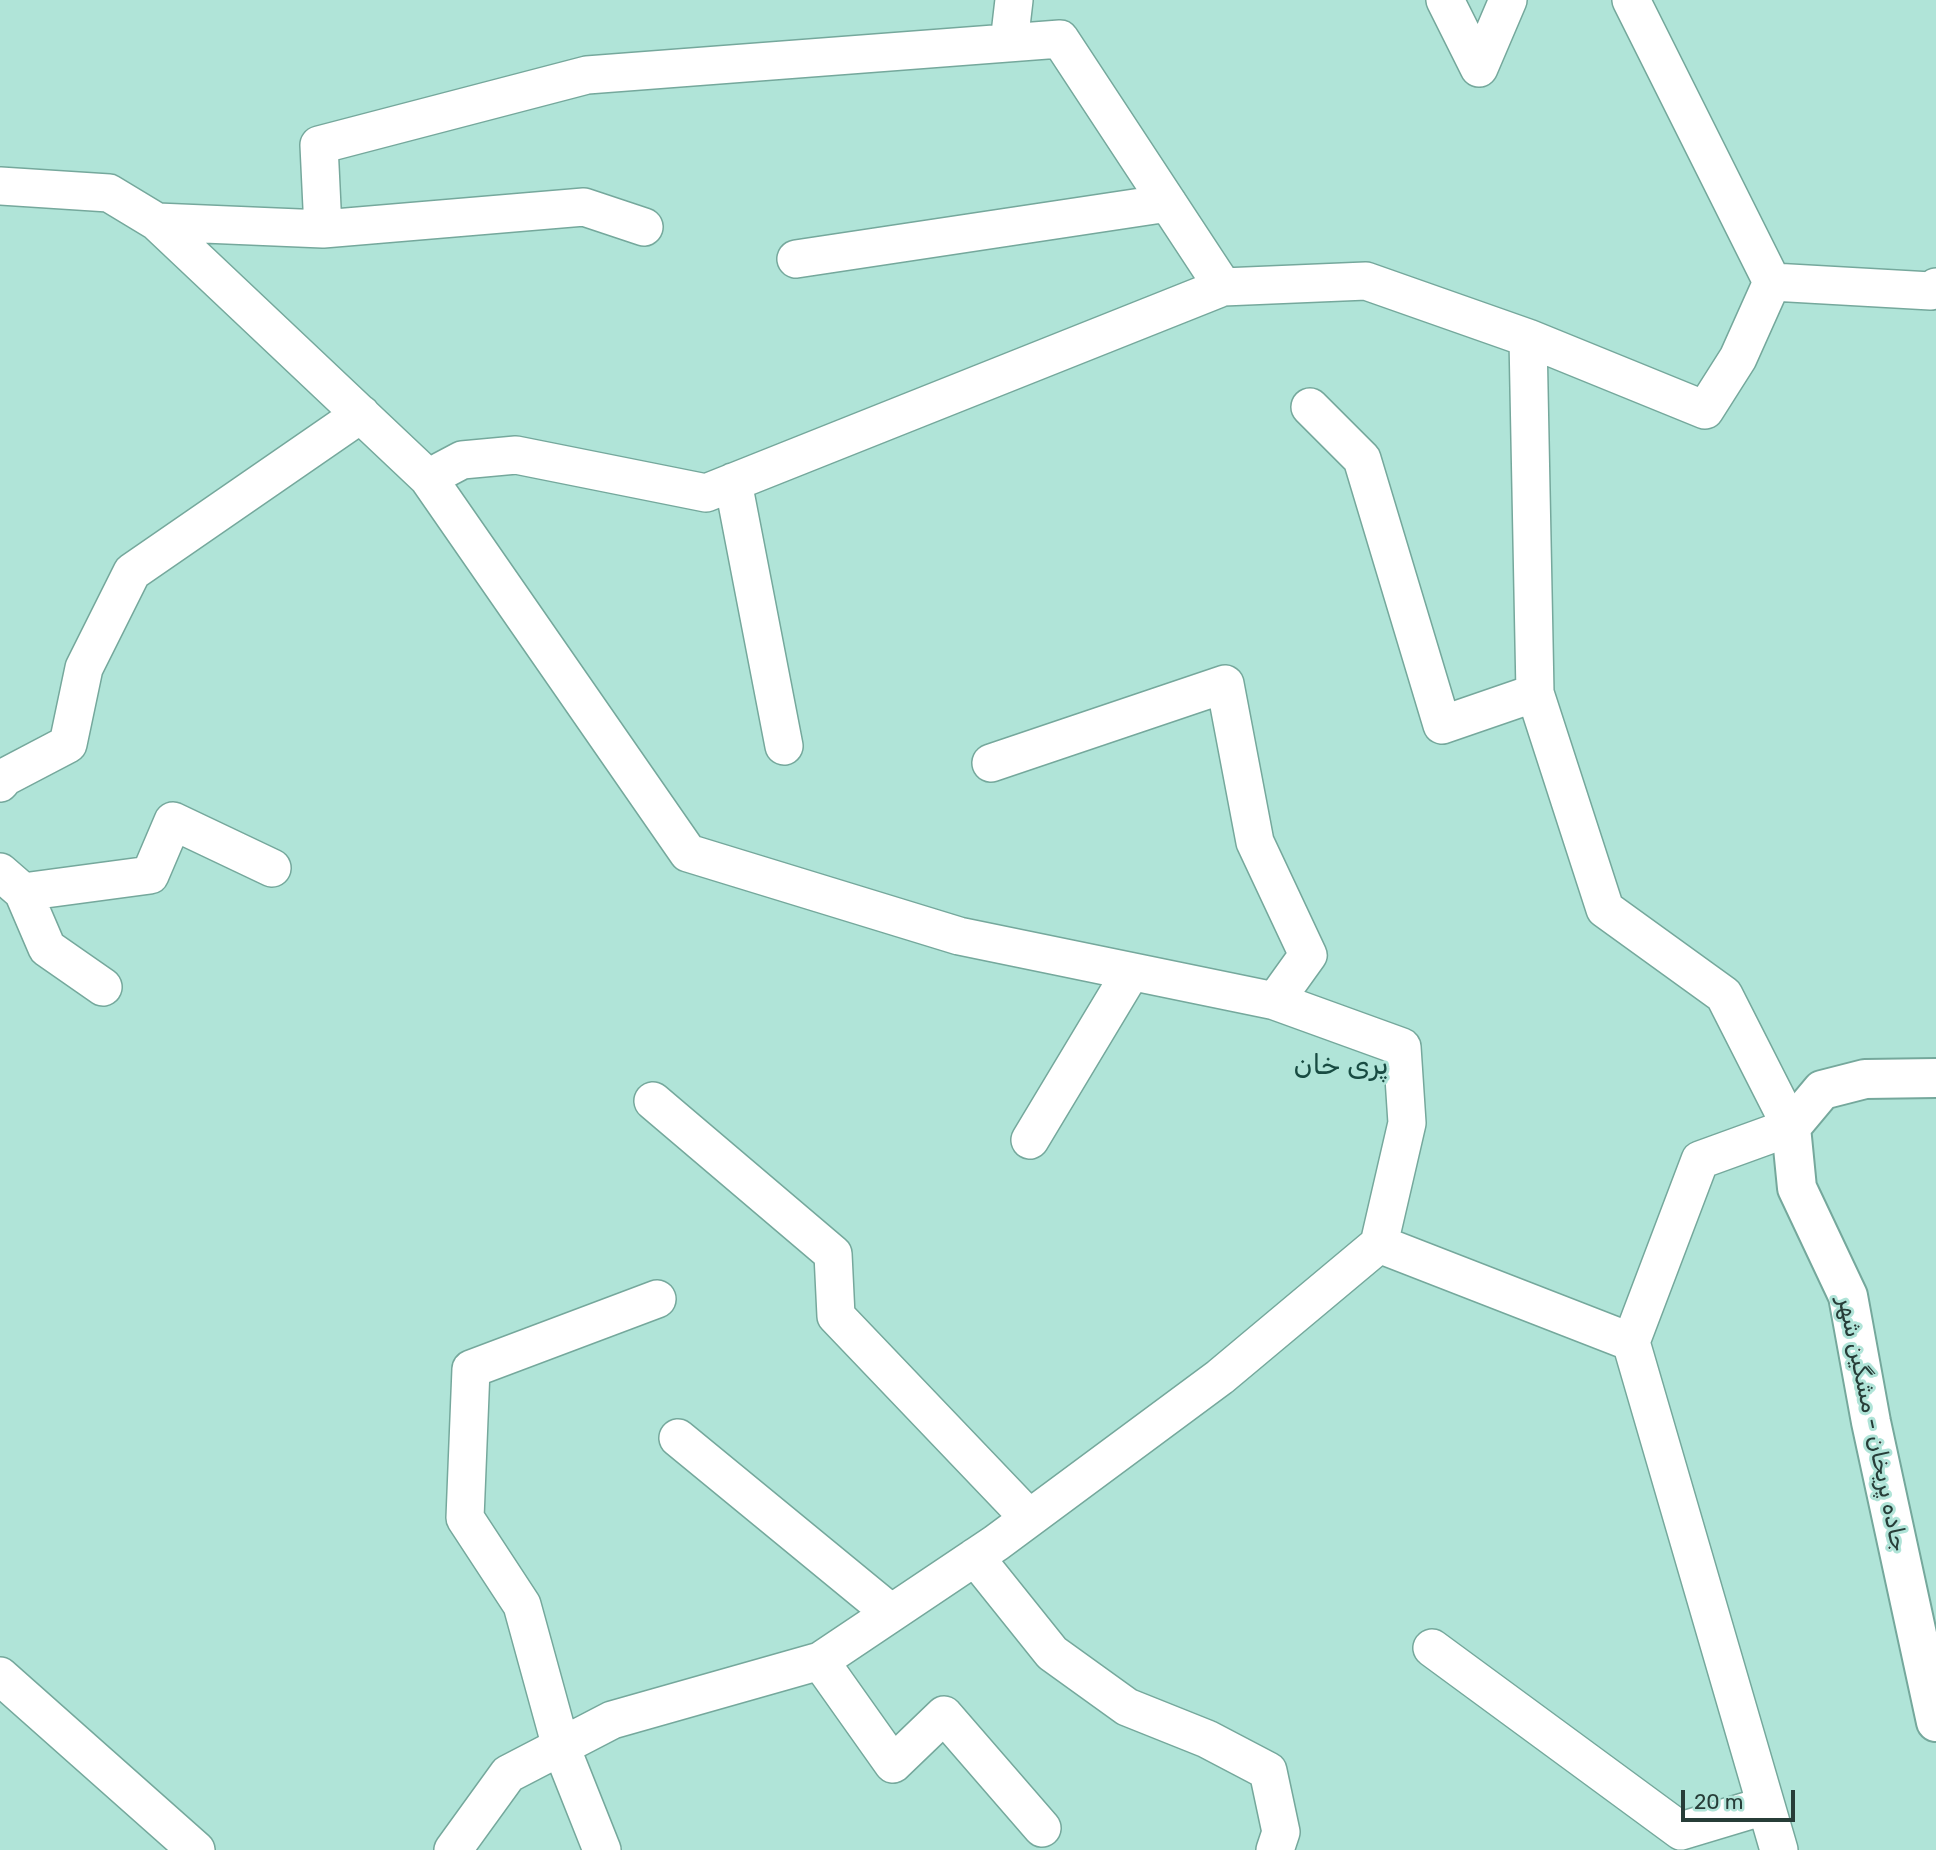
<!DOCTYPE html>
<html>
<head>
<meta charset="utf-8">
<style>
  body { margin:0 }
  #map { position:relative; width:1936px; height:1850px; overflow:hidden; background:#b0e4d8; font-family:Rubik,sans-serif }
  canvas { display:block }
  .scale { position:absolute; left:1681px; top:1790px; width:114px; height:32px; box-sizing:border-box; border:4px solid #273d38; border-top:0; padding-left:9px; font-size:21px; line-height:24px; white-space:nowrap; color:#273d38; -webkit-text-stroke:5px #b0e4d8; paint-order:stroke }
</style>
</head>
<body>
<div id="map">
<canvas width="1936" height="1850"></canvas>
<div class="scale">20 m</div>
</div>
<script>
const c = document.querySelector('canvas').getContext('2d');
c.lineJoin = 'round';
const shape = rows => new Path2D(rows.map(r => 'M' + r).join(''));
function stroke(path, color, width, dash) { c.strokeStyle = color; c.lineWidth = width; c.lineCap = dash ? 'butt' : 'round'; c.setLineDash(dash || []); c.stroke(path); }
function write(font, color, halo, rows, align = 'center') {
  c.font = font + ' Rubik,"Noto Naskh Arabic",sans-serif'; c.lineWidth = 6; c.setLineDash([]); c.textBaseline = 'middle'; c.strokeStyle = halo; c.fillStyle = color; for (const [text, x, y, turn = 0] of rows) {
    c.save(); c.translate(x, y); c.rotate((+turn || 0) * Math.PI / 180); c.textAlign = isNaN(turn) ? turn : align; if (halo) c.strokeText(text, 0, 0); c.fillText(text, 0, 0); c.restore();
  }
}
const minor = shape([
  [1445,0,1479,68],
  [1009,43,1014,0],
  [1479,68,1508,0],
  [0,186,109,193,157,222,428,478,688,853,959,936,1275,1001,1402,1047,1407,1123,1379,1244,1220,1377,996,1543,820,1661,612,1720,508,1774,453,1850],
  [157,222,323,229,584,207,644,227],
  [323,229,319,145,587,75,1060,39,1223,287],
  [796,259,1168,203],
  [1772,282,1931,291,1936,287],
  [1528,338,1535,693,1605,909,1724,995,1791,1127,1700,1160,1631,1342,1779,1850],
  [1310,407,1362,459,1442,725,1535,693],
  [428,478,462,460,516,455,706,493,1223,287,1366,281,1528,338,1705,410,1738,358,1772,282,1631,0],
  [733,482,784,746],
  [991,763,1225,684,1255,842,1308,955,1275,1001],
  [0,783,5,777,68,744,84,668,132,572,361,414],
  [0,872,23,892,150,875,173,821,272,868],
  [23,892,47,948,103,987],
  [653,1101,833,1254,836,1316,1029,1518],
  [1030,1140,1131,972],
  [1379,1244,1631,1342],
  [678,1438,891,1613],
  [975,1557,1052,1653,1127,1707,1207,1739,1268,1771,1281,1832,1275,1850],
  [1432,1648,1681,1831,1764,1806],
  [820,1661,893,1764,944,1715,1042,1828],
  [0,1676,196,1850],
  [602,1850,561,1747,522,1605,465,1518,471,1369,657,1299]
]);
const tertiary = shape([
  [1936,1078,1865,1079,1822,1090,1791,1127,1797,1188,1848,1296,1871,1422,1936,1722]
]);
const streetNames = [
  ["جاده پریخان - مشگین شهر",1872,1424,78]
];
const quarterNames = [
  ["پری خان",1341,1066]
];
stroke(minor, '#75a89c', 40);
stroke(tertiary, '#75a89c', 42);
stroke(minor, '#fff', 37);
stroke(tertiary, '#fff', 38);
write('24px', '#273d38', '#b0e4d8', streetNames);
write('28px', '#184b42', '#b0e4d8', quarterNames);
</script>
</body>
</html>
